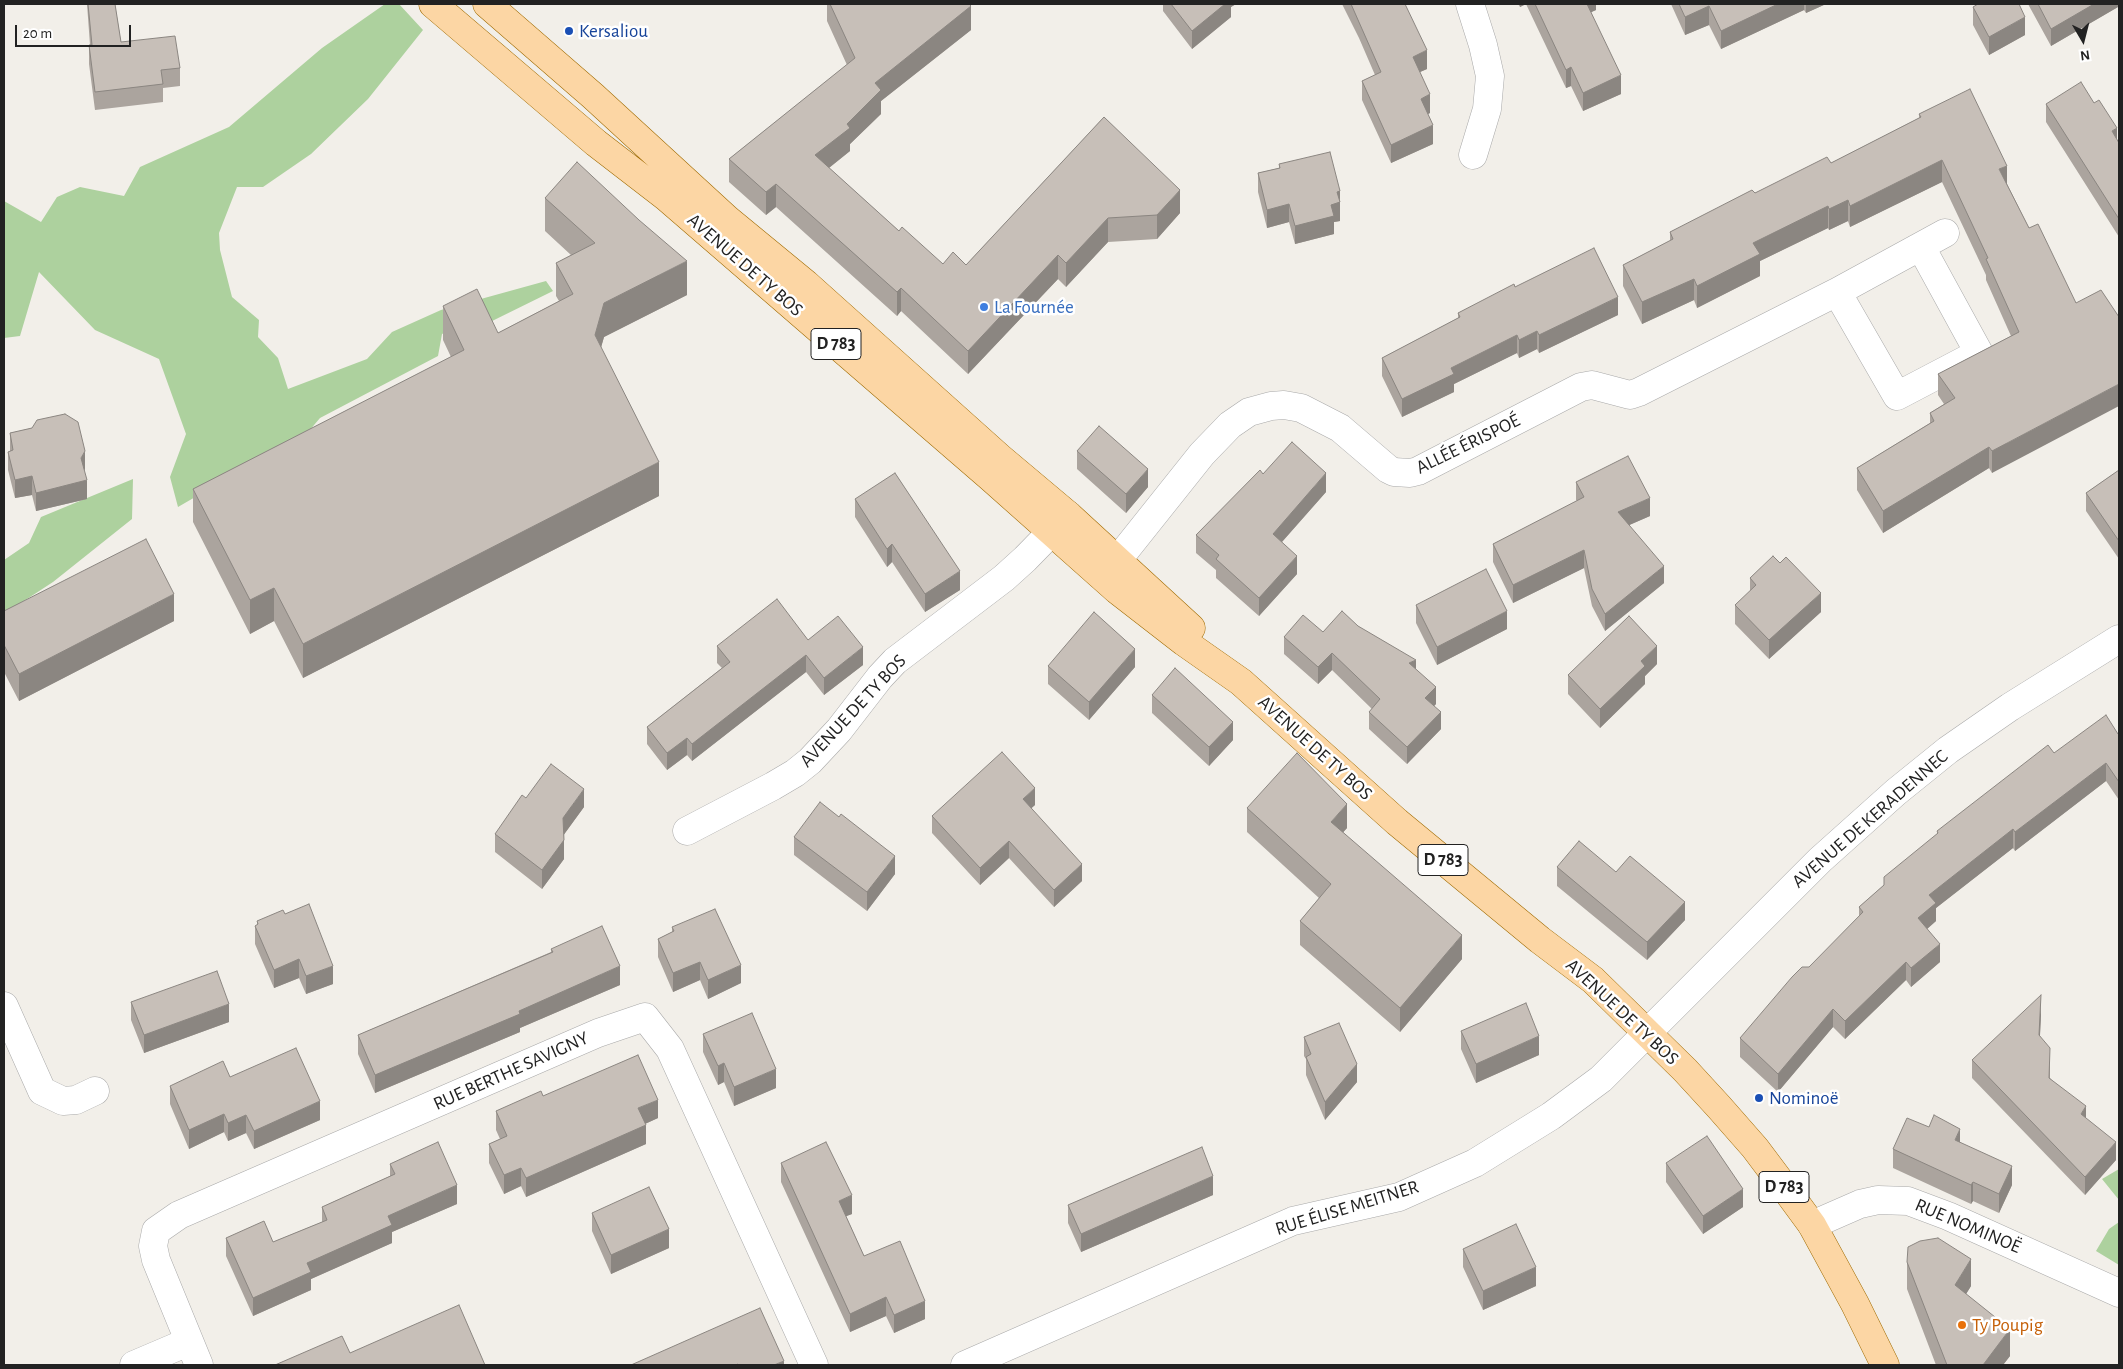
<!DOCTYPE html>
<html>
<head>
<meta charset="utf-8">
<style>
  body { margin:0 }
  #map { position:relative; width:2123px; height:1369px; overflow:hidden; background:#f2efe9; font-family:"Alegreya Sans",sans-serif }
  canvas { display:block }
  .frame { position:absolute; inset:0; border:5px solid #222; pointer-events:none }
  .north { position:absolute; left:2058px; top:15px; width:50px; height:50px; -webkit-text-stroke:4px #fff; paint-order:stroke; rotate:172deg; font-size:14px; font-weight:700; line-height:20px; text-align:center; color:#222 }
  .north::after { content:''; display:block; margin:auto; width:18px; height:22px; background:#222; clip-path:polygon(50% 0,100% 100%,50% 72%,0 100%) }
  .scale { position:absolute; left:15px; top:25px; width:116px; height:22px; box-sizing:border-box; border:2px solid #222; border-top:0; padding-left:6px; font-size:15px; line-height:18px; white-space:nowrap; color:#222; -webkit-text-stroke:4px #fff; paint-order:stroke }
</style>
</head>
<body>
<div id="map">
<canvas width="2123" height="1369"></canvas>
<div class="frame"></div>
<div class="north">N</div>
<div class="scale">20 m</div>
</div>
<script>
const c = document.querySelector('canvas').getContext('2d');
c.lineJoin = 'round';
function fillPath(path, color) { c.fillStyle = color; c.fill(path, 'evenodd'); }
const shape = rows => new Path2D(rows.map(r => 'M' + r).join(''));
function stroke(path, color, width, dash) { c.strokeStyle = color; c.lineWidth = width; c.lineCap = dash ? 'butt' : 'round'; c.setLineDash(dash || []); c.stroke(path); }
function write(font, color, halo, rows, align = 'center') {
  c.font = font + ' "Alegreya Sans",sans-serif'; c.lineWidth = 5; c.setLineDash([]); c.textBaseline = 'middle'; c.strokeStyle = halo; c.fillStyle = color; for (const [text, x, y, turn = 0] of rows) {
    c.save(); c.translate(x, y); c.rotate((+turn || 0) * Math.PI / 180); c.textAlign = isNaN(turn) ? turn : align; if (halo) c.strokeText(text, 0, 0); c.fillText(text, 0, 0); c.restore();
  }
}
const forest = shape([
  [385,4,399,4,423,30,368,99,311,154,263,187,237,187,219,233,220,250,232,297,259,320,258,337,278,358,288,389,367,359,392,332,441,310,546,281,553,291,484,325,478,318,442,334,438,356,320,418,309,431,178,507,170,477,186,434,159,359,95,330,39,272,20,336,4,338,4,201,41,222,57,197,80,187,124,196,140,167,229,127,322,48],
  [133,479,132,519,53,582,4,614,4,560,29,543,41,517],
  [2119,1169,2119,1200,2102,1179],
  [2119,1222,2119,1265,2096,1251,2109,1229]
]);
const street = shape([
  [1470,4,1483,45,1490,76,1487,109,1473,155],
  [1837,292,1897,396,1979,353,1921,247],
  [1104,577,1202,454,1230,425,1249,412,1271,406,1284,405,1301,408,1340,428,1388,469,1394,472,1410,473,1418,471,1581,387,1592,385,1630,395,1639,392,1837,292,1945,233],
  [687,831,773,786,795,773,810,761,839,730,880,677,895,661,1004,578,1025,559,1068,515],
  [4,1006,42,1091,63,1101,76,1100,95,1091],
  [1812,1225,1860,1204,1878,1200,1908,1201,1948,1216,2119,1293],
  [134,1365,188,1342],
  [199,1365,156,1260,153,1246,156,1231,179,1215,598,1033,645,1017,670,1049,814,1365],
  [965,1365,1293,1221,1399,1197,1475,1163,1551,1116,1601,1079,1820,860,1896,792,1948,750,2010,707,2119,639]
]);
const primary = shape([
  [433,4,596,143,666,197,991,478,1117,590,1184,642,1241,682,1397,822,1540,940,1593,980,1685,1070,1719,1107,1755,1148,1779,1180,1812,1225,1855,1304,1885,1365],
  [487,4,593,96,727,219,806,284,999,457,1068,515,1191,628]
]);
const wall = shape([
  [87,4,115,4,121,42,180,68,180,86,163,88,163,102,95,110,89,64,89,45,90,45],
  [827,4,969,4,971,30,881,101,881,114,850,144,850,151,829,168,899,231,943,264,966,265,1104,117,1180,213,1157,239,1108,242,1066,287,1058,279,968,374,901,311,897,316,776,207,766,215,729,182,729,159,847,65,827,21],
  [1163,4,1236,4,1231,7,1231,17,1192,49,1163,11],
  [1342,4,1405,4,1427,69,1420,72,1430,113,1428,114,1433,144,1391,163,1362,100,1362,81,1375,75,1359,38],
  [1518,4,1596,4,1596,10,1591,12,1621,94,1583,111,1571,86,1566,88,1526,4,1520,7],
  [1671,4,1826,4,1806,13,1804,10,1721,49,1709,25,1685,35],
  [2028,4,2119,4,2119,8,2118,7,2051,46],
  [1973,7,2025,35,1989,55,1973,25],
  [2046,104,2117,140,2119,143,2119,237,2046,122],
  [1919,114,2007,184,2029,228,2076,303,1992,473,1989,468,1883,533,1857,490,1857,468,1930,423,1930,413,1944,404,1938,395,1938,374,2011,336,1986,280,1986,275,1942,182,1850,227,1848,221,1829,230,1828,228,1760,261,1760,276,1697,308,1694,300,1642,324,1623,286,1623,265,1670,241,1670,232,1755,193,1831,163,1919,118],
  [1279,164,1340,191,1340,221,1334,222,1334,234,1295,244,1289,222,1267,228,1258,192,1258,173,1279,168],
  [545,198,687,295,604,337,601,347,659,496,303,678,274,621,250,634,193,522,193,489,451,357,443,340,443,306,498,333,559,301,556,296,556,263,571,255,545,231],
  [1515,287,1618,315,1539,353,1537,349,1519,358,1517,353,1454,384,1454,392,1402,417,1382,376,1382,358,1458,318,1458,313],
  [32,428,85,469,84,471,87,499,36,511,32,495,15,498,8,470,8,452,10,451,10,433],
  [1077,451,1148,487,1126,513,1077,469],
  [2119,470,2119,559,2086,511,2086,493],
  [1263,474,1326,492,1282,542,1297,574,1259,616,1216,578,1216,570,1196,553,1196,535],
  [1576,482,1650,516,1629,525,1664,583,1605,631,1592,606,1584,568,1513,603,1493,562,1493,544,1577,501,1576,500],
  [855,499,960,590,925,612,892,562,887,567,855,517],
  [1750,578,1821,612,1769,659,1735,624,1735,605,1750,592],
  [1416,605,1507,629,1437,665,1416,623],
  [4,611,174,621,19,701,4,672],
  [1358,626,1416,669,1436,704,1434,706,1441,729,1407,764,1369,729,1369,712,1372,709,1332,670,1318,684,1284,654,1284,637,1323,632],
  [808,640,863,665,824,695,806,672,692,761,687,755,667,770,647,744,647,727,722,668,717,663,717,646],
  [1657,664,1645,676,1645,684,1600,728,1568,694,1568,675],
  [1048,666,1135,667,1089,720,1048,684],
  [1152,695,1233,740,1209,766,1152,713],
  [2119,733,2119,800,2106,781,2015,851,2013,848,1936,908,1936,921,1927,929,1940,962,1911,987,1906,980,1845,1039,1833,1027,1778,1092,1740,1057,1740,1038,1859,917,1859,907,1884,885,1937,834,1937,831,2054,753],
  [526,798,584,807,564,834,564,859,542,889,495,852,495,834],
  [1035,805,1031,808,1082,881,1054,907,1009,858,980,885,932,833,932,816],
  [1247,808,1347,828,1343,832,1462,959,1400,1032,1300,945,1300,921,1319,898,1247,832],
  [794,837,895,874,867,911,794,855],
  [1557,867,1616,872,1685,920,1647,960,1557,886],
  [285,914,333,984,306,994,299,978,274,988,255,944,255,926,257,925,257,921],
  [672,927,741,983,708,999,700,980,673,992,658,957,658,939,672,932],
  [551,949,620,985,520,1028,520,1032,375,1093,358,1054,358,1035,551,952],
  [131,1002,229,1022,144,1053,131,1020],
  [2041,1014,2040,1036,2050,1067,2050,1078,2086,1119,2116,1160,2085,1195,1972,1078,1972,1060],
  [1461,1031,1539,1055,1476,1083,1461,1049],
  [703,1034,776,1088,734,1106,724,1082,718,1085,703,1052],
  [1304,1037,1357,1082,1325,1120,1306,1075,1306,1059,1304,1056],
  [230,1077,320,1120,254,1149,246,1133,228,1141,224,1132,189,1149,170,1104,170,1086],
  [543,1096,658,1118,645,1124,646,1144,526,1197,521,1186,504,1194,489,1163,489,1144,500,1139,496,1130,496,1111],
  [1960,1142,2012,1185,1999,1213,1973,1201,1971,1204,1893,1168,1893,1149],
  [781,1163,852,1214,846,1216,864,1256,925,1319,894,1333,886,1316,850,1332,781,1182],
  [1666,1163,1743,1207,1703,1234,1666,1182],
  [390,1164,457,1204,392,1232,392,1243,311,1279,311,1290,253,1316,226,1256,226,1238,273,1242,322,1222,322,1207,390,1176],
  [1213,1195,1081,1252,1068,1223,1068,1205],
  [592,1213,669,1248,611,1274,592,1231],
  [1463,1249,1536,1286,1483,1310,1463,1267],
  [1907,1262,1971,1286,1966,1294,2010,1356,2003,1365,1936,1365,1907,1289]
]);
const shadedWall = shape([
  [1225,4,1236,4,1231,7,1231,17,1192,49,1192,31],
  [1520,4,1526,4,1520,7],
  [1583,4,1596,4,1596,10,1583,16],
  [1778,4,1804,4,1804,10,1721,49,1721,31],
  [1806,4,1826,4,1806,13],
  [2094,4,2118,4,2118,7,2051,46,2051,29],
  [971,6,971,30,881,101,881,114,850,144,850,151,815,179,815,155,847,124,875,83],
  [1709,6,1709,25,1685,35,1685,17],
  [2025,17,2025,35,1989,55,1989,37],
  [1427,50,1427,69,1413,75,1413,57],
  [1571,67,1571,86,1566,88,1566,70],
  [1621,75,1621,94,1583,111,1583,93],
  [1430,94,1430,113,1421,117,1421,99],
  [1433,125,1433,144,1391,163,1391,145],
  [2117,128,2117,146,2112,131],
  [1942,160,1942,182,1850,227,1850,206],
  [2007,166,2007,187,1999,169],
  [776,184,776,207,766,215,766,192],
  [1180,190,1180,213,1157,239,1157,215],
  [1340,191,1340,221,1334,222,1334,234,1295,244,1295,226,1331,205,1337,192],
  [1848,200,1848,221,1829,230,1829,209],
  [1289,204,1289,222,1267,228,1267,210],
  [1828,206,1828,228,1760,261,1760,276,1697,308,1697,286,1753,243],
  [1108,218,1108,242,1066,287,1066,263],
  [1058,255,1058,279,968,374,968,351],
  [687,261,687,295,604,337,595,369,595,335,604,303],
  [1694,279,1694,300,1642,324,1642,302],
  [901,288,901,311,897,316,897,292],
  [1618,297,1618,315,1539,353,1539,335],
  [1537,331,1537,349,1519,358,1519,340],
  [1517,335,1517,353,1454,384,1454,392,1402,417,1402,399,1451,368],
  [2119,384,2119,406,1992,473,1992,451],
  [1989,447,1989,468,1883,533,1883,511],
  [85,451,85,469,81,477,81,458],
  [659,462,659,496,303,678,303,644],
  [1148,469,1148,487,1126,513,1126,494],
  [1326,473,1326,492,1273,552,1273,534],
  [32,476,32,495,15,498,15,480],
  [87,480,87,499,36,511,36,493],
  [1650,498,1650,516,1618,530,1618,512],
  [892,544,892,562,887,567,887,549],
  [1584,550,1584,568,1513,603,1513,585],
  [1297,556,1297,574,1259,616,1259,598],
  [1664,566,1664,583,1605,631,1605,614],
  [960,571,960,590,925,612,925,594],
  [274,588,274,621,250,634,250,600],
  [1821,593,1821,612,1769,659,1769,640],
  [174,594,174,621,19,701,19,674],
  [1507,611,1507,629,1437,665,1437,647],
  [1657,646,1657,664,1645,676,1645,684,1600,728,1600,709,1641,661],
  [863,647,863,665,824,695,824,678],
  [1135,649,1135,667,1089,720,1089,702],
  [1332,653,1332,670,1318,684,1318,667],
  [806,655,806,672,692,761,692,744],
  [1416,660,1416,677,1409,663],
  [1436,687,1436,704,1425,715,1425,698],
  [1441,712,1441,729,1407,764,1407,747],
  [1233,722,1233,740,1209,766,1209,747],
  [687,738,687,755,667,770,667,753],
  [2106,763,2106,781,2015,851,2015,832],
  [1035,788,1035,805,1023,816,1023,799],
  [584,789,584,807,563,836,563,818],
  [1347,804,1347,828,1331,846,1331,822],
  [2013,829,2013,848,1936,908,1936,921,1918,937,1918,918,1929,895],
  [564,840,564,859,542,889,542,870],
  [1009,841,1009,858,980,885,980,868],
  [895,856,895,874,867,911,867,892],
  [1082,864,1082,881,1054,907,1054,890],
  [1685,902,1685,920,1647,960,1647,942],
  [1462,935,1462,959,1400,1032,1400,1008],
  [1940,944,1940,962,1911,987,1911,968],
  [299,959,299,978,274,988,274,970],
  [700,962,700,980,673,992,673,973],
  [1906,962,1906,980,1845,1039,1845,1021],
  [741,965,741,983,708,999,708,980],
  [333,966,333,984,306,994,306,976],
  [620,966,620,985,520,1028,520,1032,375,1093,375,1075],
  [2041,995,2041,1014,2039,1054,2039,1035],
  [229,1004,229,1022,144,1053,144,1035],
  [1833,1009,1833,1027,1778,1092,1778,1074],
  [1539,1036,1539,1055,1476,1083,1476,1064],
  [724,1063,724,1082,718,1085,718,1066],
  [1357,1064,1357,1082,1325,1120,1325,1102],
  [776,1069,776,1088,734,1106,734,1087],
  [658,1100,658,1118,638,1127,638,1108],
  [320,1101,320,1120,254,1149,254,1131],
  [2086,1106,2086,1125,2081,1114],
  [224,1114,224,1132,189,1149,189,1130],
  [246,1115,246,1133,228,1141,228,1123],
  [646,1125,646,1144,526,1197,526,1178],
  [1960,1129,1960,1147,1955,1140],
  [2116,1142,2116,1160,2085,1195,2085,1177],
  [2012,1166,2012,1185,1999,1213,1999,1194],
  [521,1168,521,1186,504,1194,504,1175],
  [1213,1176,1213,1195,1081,1252,1081,1234],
  [1973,1182,1973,1201,1971,1204,1971,1185],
  [457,1185,457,1204,392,1232,392,1243,311,1279,311,1290,253,1316,253,1298,307,1263,388,1216],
  [1743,1189,1743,1207,1703,1234,1703,1216],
  [852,1195,852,1214,839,1219,839,1201],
  [669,1229,669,1248,611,1274,611,1255],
  [1971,1259,1971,1286,1955,1312,1955,1285],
  [1536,1267,1536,1286,1483,1310,1483,1291],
  [886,1297,886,1316,850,1332,850,1314],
  [925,1301,925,1319,894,1333,894,1315],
  [2010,1329,2010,1356,2003,1365,1983,1365],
  [784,1361,784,1365,774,1365]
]);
const building = shape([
  [88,4,115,4,121,42,175,36,180,68,161,70,163,84,95,92,89,45,92,45,88,4],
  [830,4,969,4,971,6,875,83,881,90,847,124,850,128,815,155,899,231,902,227,943,264,953,252,966,265,1104,117,1180,190,1157,215,1108,218,1066,263,1058,255,968,351,901,288,897,292,776,184,766,192,729,159,855,58,830,4],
  [1171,4,1225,4,1192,31,1171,4],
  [1351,4,1405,4,1427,50,1413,57,1430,94,1421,99,1433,125,1391,145,1362,81,1381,72,1351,4],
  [1535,4,1587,4,1621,75,1583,93,1571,67,1566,70,1535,4],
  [1679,4,1778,4,1721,31,1709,6,1685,17,1679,4],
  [1978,4,2019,4,2025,17,1989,37,1973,7,1978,4],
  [2038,4,2094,4,2051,29,2038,4],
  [2081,82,2094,103,2099,100,2117,128,2112,131,2119,143,2119,219,2046,104,2081,82],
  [1970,89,2007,166,1999,169,2029,228,2038,224,2076,303,2101,290,2119,317,2119,384,1992,451,1989,447,1883,511,1857,468,1934,421,1930,413,1955,398,1938,374,2019,332,1986,259,1988,258,1942,160,1850,206,1848,200,1829,209,1828,206,1753,243,1760,254,1697,286,1694,279,1642,302,1623,265,1673,239,1670,232,1752,190,1755,193,1827,157,1831,163,1921,117,1919,114,1970,89],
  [1330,152,1340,191,1337,192,1340,202,1331,205,1334,216,1295,226,1289,204,1267,210,1258,173,1280,168,1279,164,1330,152],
  [577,162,639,220,687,261,604,303,595,335,659,462,303,644,274,588,250,600,193,489,464,350,443,306,477,289,498,333,573,294,556,263,595,243,545,198,577,162],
  [1594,248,1618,297,1539,335,1537,331,1519,340,1517,335,1451,368,1454,374,1402,399,1382,358,1460,317,1458,313,1514,284,1515,287,1594,248],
  [65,414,78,422,85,451,81,458,87,480,36,493,32,476,15,480,8,452,13,450,10,433,32,428,37,420,65,414],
  [1099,426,1148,469,1126,494,1077,451,1099,426],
  [1292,442,1326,473,1273,534,1297,556,1259,598,1216,559,1219,555,1196,535,1260,470,1263,474,1292,442],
  [1628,456,1650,498,1618,512,1664,566,1605,614,1592,589,1584,550,1513,585,1493,544,1584,497,1576,482,1628,456],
  [2119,470,2119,541,2086,493,2119,470],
  [895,473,960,571,925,594,892,544,887,549,855,499,895,473],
  [146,539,174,594,19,674,4,645,4,611,146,539],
  [1773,556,1780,563,1786,557,1821,593,1769,640,1735,605,1756,585,1750,578,1773,556],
  [1486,569,1507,611,1437,647,1416,605,1486,569],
  [777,599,808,640,838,616,863,647,824,678,806,655,692,744,687,738,667,753,647,727,730,662,717,646,777,599],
  [1342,611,1358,626,1416,660,1409,663,1436,687,1425,698,1441,712,1407,747,1369,712,1380,699,1332,653,1318,667,1284,637,1303,615,1323,632,1342,611],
  [1094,612,1135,649,1089,702,1048,666,1094,612],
  [1629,616,1657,646,1641,661,1645,666,1600,709,1568,675,1629,616],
  [1175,668,1233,722,1209,747,1152,695,1175,668],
  [2106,715,2118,734,2119,733,2119,782,2106,763,2015,832,2013,829,1929,895,1936,903,1918,918,1940,944,1911,968,1906,962,1845,1021,1833,1009,1778,1074,1740,1038,1792,977,1802,967,1809,967,1863,912,1859,907,1884,885,1884,877,1938,833,1937,831,2048,745,2054,753,2106,715],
  [1002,752,1035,788,1023,799,1082,864,1054,890,1009,841,980,868,932,816,1002,752],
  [1297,753,1347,804,1331,822,1462,935,1400,1008,1300,921,1331,884,1247,808,1297,753],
  [551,764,584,789,563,818,564,840,542,870,495,834,522,795,526,798,551,764],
  [820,802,839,817,841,814,895,856,867,892,794,837,820,802],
  [1579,841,1616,872,1630,856,1685,902,1647,942,1557,867,1579,841],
  [309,904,333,966,306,976,299,959,274,970,255,926,258,924,257,921,283,910,285,914,309,904],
  [715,909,741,965,708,980,700,962,673,973,658,939,674,931,672,927,715,909],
  [602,926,620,966,519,1011,520,1014,375,1075,358,1035,553,952,551,949,602,926],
  [217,971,229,1004,144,1035,131,1002,217,971],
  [2041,995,2039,1035,2050,1048,2049,1078,2086,1106,2081,1114,2116,1142,2085,1177,1972,1060,2041,995],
  [1526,1003,1539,1036,1476,1064,1461,1031,1526,1003],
  [752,1013,776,1069,734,1087,724,1063,718,1066,703,1034,752,1013],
  [1339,1023,1357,1064,1325,1102,1306,1057,1311,1054,1304,1037,1339,1023],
  [296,1048,320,1101,254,1131,246,1115,228,1123,224,1114,189,1130,170,1086,223,1061,230,1077,296,1048],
  [638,1055,658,1100,638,1108,646,1125,526,1178,521,1168,504,1175,489,1144,507,1136,496,1111,541,1091,543,1096,638,1055],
  [1934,1115,1960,1129,1955,1140,2012,1166,1999,1194,1973,1182,1971,1185,1893,1149,1907,1118,1929,1127,1934,1115],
  [1707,1136,1743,1189,1703,1216,1666,1163,1707,1136],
  [438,1142,457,1185,388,1216,392,1225,307,1263,311,1272,253,1298,226,1238,264,1221,273,1242,327,1220,322,1207,395,1174,390,1164,438,1142],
  [826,1142,852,1195,839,1201,864,1256,900,1241,925,1301,894,1315,886,1297,850,1314,781,1163,826,1142],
  [1202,1147,1213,1176,1081,1234,1068,1205,1202,1147],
  [649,1187,669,1229,611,1255,592,1213,649,1187],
  [1516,1224,1536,1267,1483,1291,1463,1249,1516,1224],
  [1938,1238,1971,1259,1955,1285,2010,1329,1983,1365,1947,1365,1907,1262,1908,1247,1920,1241,1938,1238],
  [459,1305,485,1365,275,1365,342,1336,350,1353,459,1305],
  [760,1308,784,1361,774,1365,739,1365,738,1364,736,1365,631,1365,760,1308]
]);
const markers = [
  [569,31,5,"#1a4fb4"],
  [984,307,5,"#3f7fe0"],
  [1759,1098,5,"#1a4fb4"],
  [1962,1325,5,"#e8710a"]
];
const shields = [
  [836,344,50],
  [1443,860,50],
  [1784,1187,50]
];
const shieldNames = [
  ["D 783",836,344],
  ["D 783",1443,860],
  ["D 783",1784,1187]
];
const transitNames = [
  ["Kersaliou",579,31],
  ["Nominoë",1769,1098]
];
const streetNames = [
  ["AVENUE DE TY BOS",745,265,41],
  ["ALLÉE ÉRISPOÉ",1468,444,-26],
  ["AVENUE DE TY BOS",853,711,-47],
  ["AVENUE DE TY BOS",1315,748,42],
  ["AVENUE DE KERADENNEC",1870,819,-41],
  ["AVENUE DE TY BOS",1622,1012,43],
  ["RUE BERTHE SAVIGNY",511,1071,-24],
  ["RUE ÉLISE MEITNER",1347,1208,-17],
  ["RUE NOMINOË",1968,1226,23]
];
const shopNames = [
  ["La Fournée",994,307]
];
const foodNames = [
  ["Ty Poupig",1972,1325]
];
fillPath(forest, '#add19e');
stroke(street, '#a9a9a9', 29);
stroke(primary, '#a06b00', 29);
stroke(street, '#fff', 28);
stroke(primary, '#fcd6a4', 28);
fillPath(wall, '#aba49e');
fillPath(shadedWall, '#8b8681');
fillPath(building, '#c7bfb8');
stroke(building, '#8b8681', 1);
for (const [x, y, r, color] of markers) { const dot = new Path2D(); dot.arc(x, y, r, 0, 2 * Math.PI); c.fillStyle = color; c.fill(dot); stroke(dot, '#fff', 2); }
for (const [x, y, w] of shields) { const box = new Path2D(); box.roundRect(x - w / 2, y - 15.5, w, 31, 4); c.fillStyle = '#fff'; c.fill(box); stroke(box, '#222', 1); }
write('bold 18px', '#222', null, shieldNames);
write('19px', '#164399', '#fff', transitNames, 'left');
write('19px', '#222', '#fff', streetNames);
write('19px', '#366cbe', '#fff', shopNames, 'left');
write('19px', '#c56008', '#fff', foodNames, 'left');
</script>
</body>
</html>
